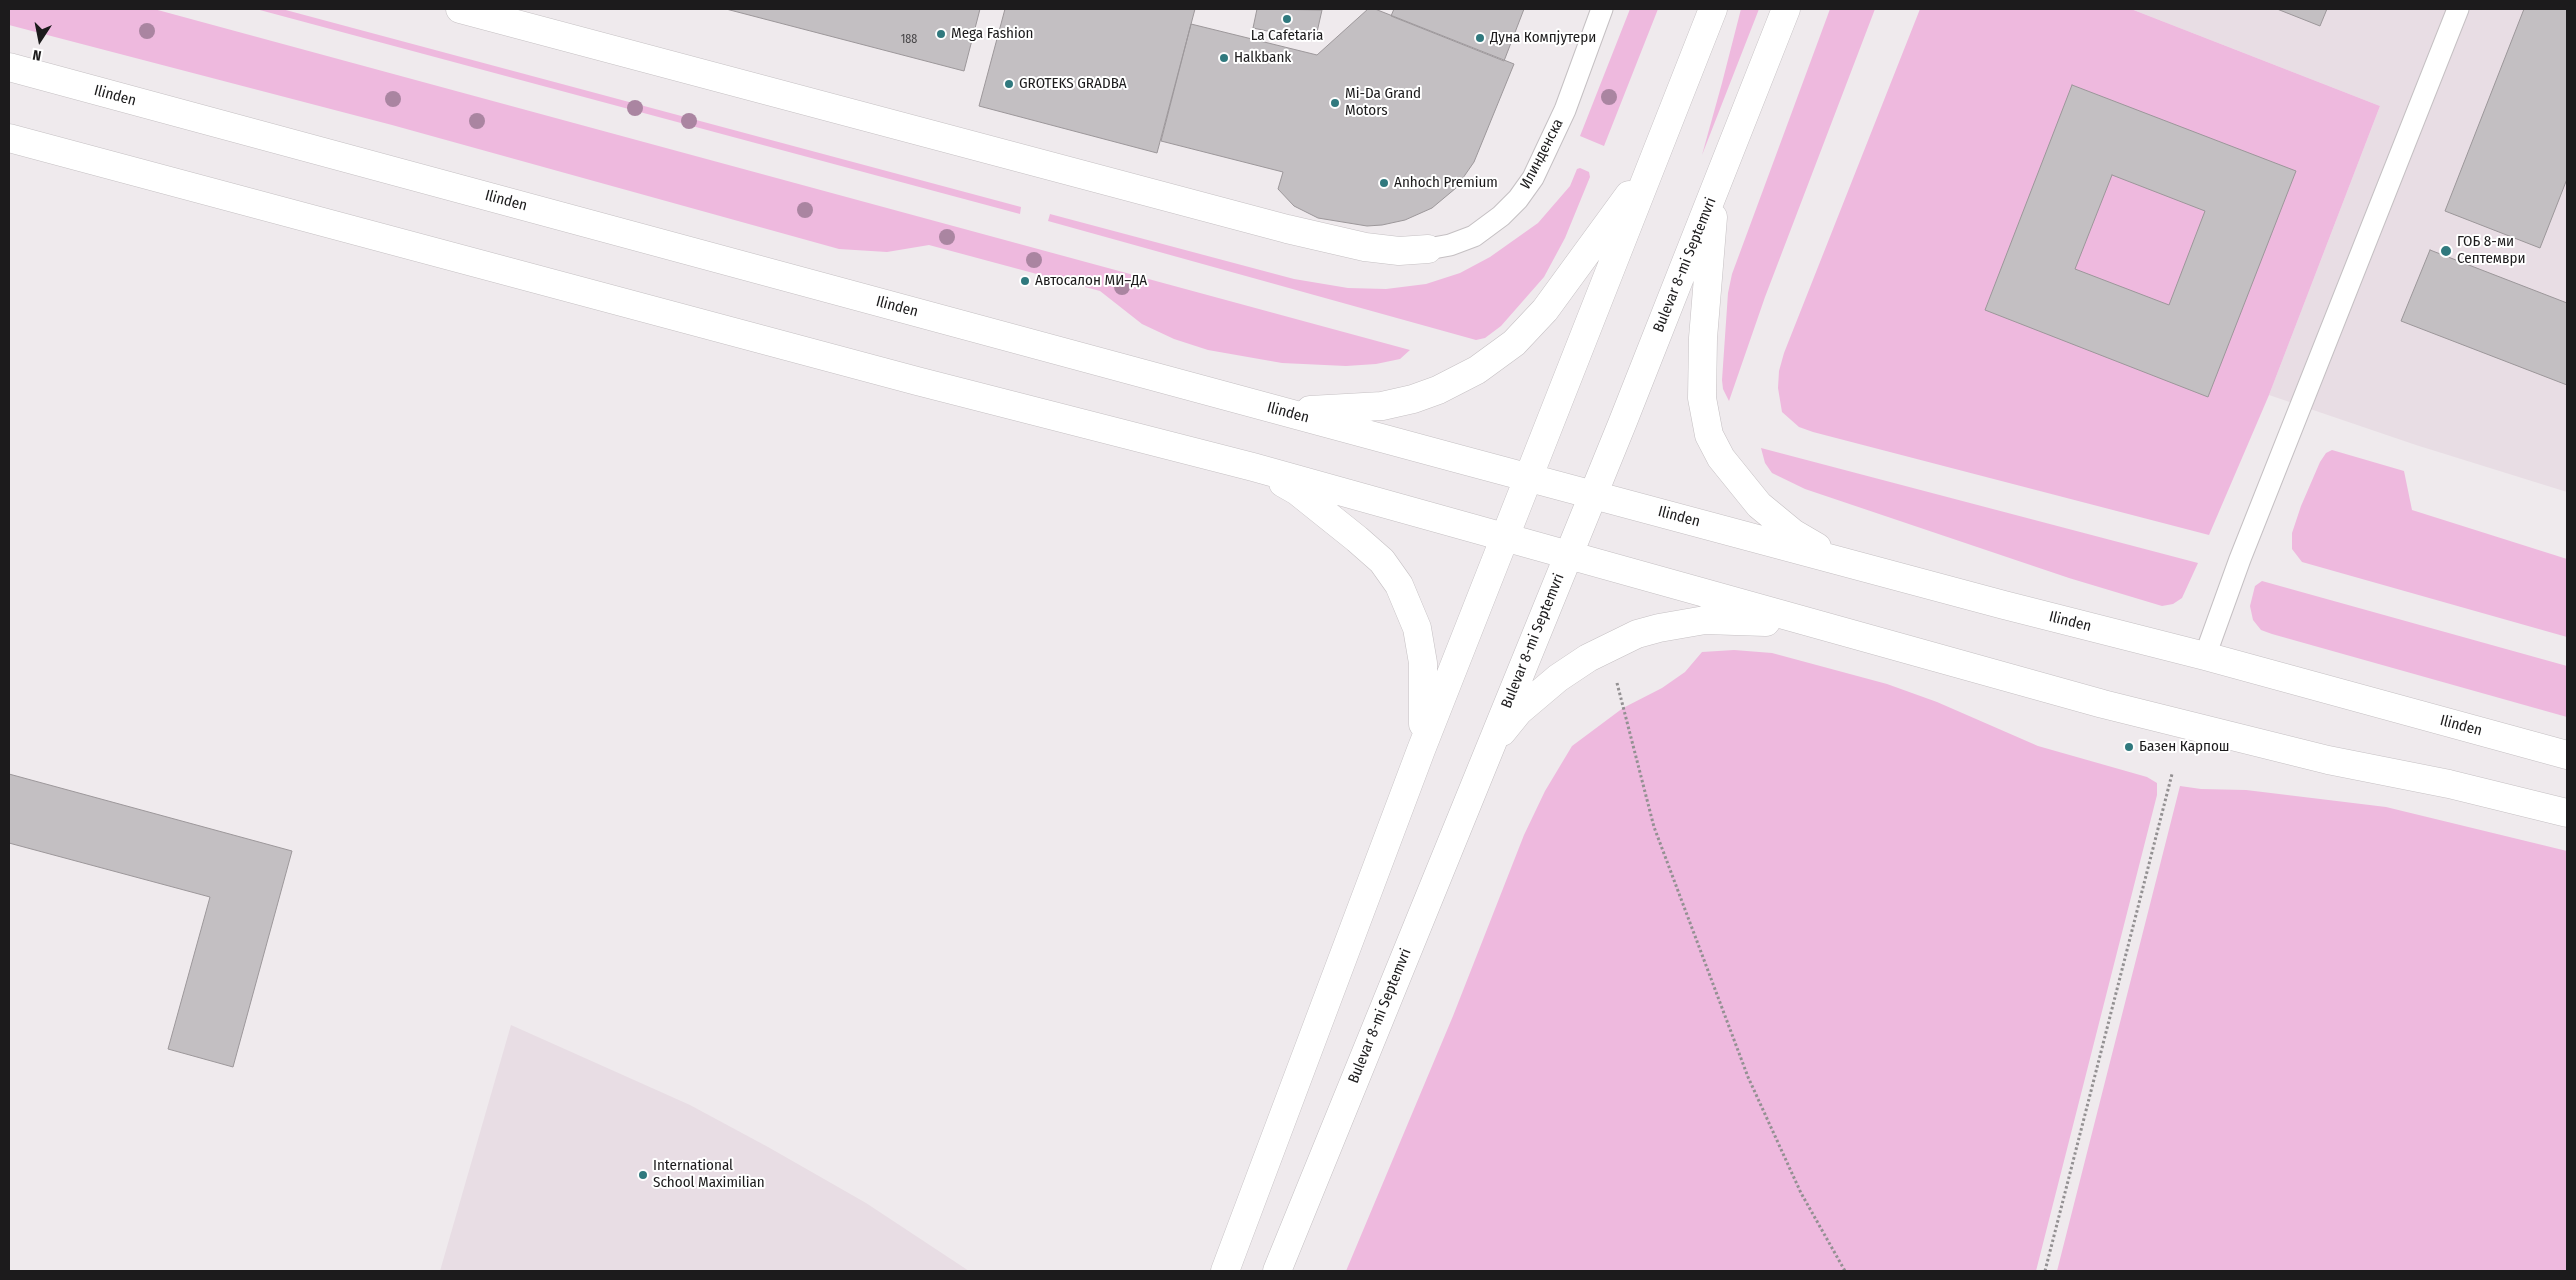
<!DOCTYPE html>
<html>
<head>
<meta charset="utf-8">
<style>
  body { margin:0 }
  #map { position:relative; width:2576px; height:1280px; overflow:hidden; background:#efeaed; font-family:"Fira Sans Condensed",sans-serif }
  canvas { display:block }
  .frame { position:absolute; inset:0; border:10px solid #1c1b1c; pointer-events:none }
  .north { position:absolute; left:15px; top:15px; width:50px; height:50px; -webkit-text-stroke:4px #fff; paint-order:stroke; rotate:191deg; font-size:14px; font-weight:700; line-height:20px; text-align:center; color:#1c1b1c }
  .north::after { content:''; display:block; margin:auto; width:18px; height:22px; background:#1c1b1c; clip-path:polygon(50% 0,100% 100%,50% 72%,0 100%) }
</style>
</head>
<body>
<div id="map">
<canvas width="2576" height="1280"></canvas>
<div class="frame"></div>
<div class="north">N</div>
</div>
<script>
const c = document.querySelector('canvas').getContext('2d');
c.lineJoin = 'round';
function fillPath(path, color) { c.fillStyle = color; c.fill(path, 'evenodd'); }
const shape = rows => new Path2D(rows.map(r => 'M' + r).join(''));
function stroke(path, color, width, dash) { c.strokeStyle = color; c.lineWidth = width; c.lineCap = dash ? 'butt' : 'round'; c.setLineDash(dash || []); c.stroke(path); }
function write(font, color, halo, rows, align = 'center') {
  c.font = font + ' "Fira Sans Condensed",sans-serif'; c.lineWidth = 4; c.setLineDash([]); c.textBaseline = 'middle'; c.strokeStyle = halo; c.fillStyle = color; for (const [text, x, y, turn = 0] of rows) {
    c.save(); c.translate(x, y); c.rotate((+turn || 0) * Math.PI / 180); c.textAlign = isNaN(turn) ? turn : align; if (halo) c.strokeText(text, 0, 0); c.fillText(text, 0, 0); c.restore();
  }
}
const built = shape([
  [2131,9,2567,9,2567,492,2416,445,2269,395,2380,106],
  [511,1025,690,1105,768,1147,866,1203,969,1271,440,1271]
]);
const green = shape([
  [9,9,154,9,1410,350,1400,359,1376,364,1346,366,1282,363,1208,350,1174,339,1142,324,1100,291,929,245,887,252,839,249,392,125,9,25],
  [256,9,282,9,1021,207,1020,214],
  [1630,9,1658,9,1604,146,1580,136],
  [1741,9,1759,9,1702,155,1722,83],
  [1830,9,1875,9,1765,297,1729,401,1723,389,1722,380,1728,293,1732,274],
  [1920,9,2131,9,2380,106,2269,395,2209,535,1813,432,1799,427,1782,412,1778,388,1779,371,1784,353],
  [1580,168,1589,172,1590,177,1565,238,1544,277,1501,326,1485,338,1476,340,1048,221,1050,214,1294,279,1348,288,1386,289,1426,284,1460,273,1490,257,1538,223,1570,186,1577,169],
  [1761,448,2198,563,2182,598,2173,604,2162,606,2069,578,1805,489,1772,473,1765,463],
  [2332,450,2404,471,2412,510,2567,559,2567,637,2302,562,2292,549,2292,533,2301,506,2320,462,2326,453],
  [2262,581,2567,666,2567,717,2272,634,2261,630,2253,620,2250,606,2255,586],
  [1734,650,1772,653,1887,684,1937,702,2038,746,2147,777,2157,783,2157,795,2036,1271,1346,1271,1453,1016,1524,835,1545,791,1572,746,1623,708,1662,688,1685,672,1702,652],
  [2180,786,2201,789,2246,790,2386,807,2567,851,2567,1271,2057,1271]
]);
const building = shape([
  [726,9,980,9,964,71,726,9],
  [1005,9,1195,9,1157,153,979,106,1005,9],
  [1257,9,1322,10,1315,41,1253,28,1257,9],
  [1368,9,1375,9,1514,64,1474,162,1456,188,1432,208,1405,220,1382,225,1367,226,1318,218,1294,206,1278,189,1283,172,1161,141,1191,24,1317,55,1368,9],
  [1394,9,1524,9,1504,61,1391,16,1394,9],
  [2277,9,2327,9,2320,26,2277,9],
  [2524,9,2567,9,2567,179,2540,248,2445,211,2524,9],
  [2072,85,2296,171,2208,397,1985,310,2072,85],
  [2112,175,2205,211,2169,305,2075,269,2112,175],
  [2430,250,2567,303,2567,385,2401,321,2430,250],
  [9,774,292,851,233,1067,168,1049,210,897,9,843,9,774]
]);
const path = shape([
  [1617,683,1654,827,1748,1077,1801,1193,1845,1271],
  [2045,1271,2172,774]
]);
const service = shape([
  [1428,249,1450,245,1474,236,1501,216,1518,199,1533,178,1565,110,1602,9],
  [2205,656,2240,559,2458,9]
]);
const minor = shape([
  [460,9,1287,229,1365,247,1399,251,1428,249]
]);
const tertiary = shape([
  [9,67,1459,459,2004,605,2205,656,2567,755],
  [9,138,917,381,1253,467,2103,704,2328,760,2449,784,2567,813],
  [1713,217,1703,338,1702,398,1709,435,1721,458,1759,505,1793,533,1817,547],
  [1310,410,1382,406,1413,399,1438,390,1477,370,1514,343,1545,310,1629,195],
  [1283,483,1297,491,1357,539,1382,561,1399,585,1417,628,1423,663,1423,724],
  [1502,732,1519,711,1558,678,1588,658,1637,634,1659,628,1705,620,1766,622],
  [1225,1271,1421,750,1713,9],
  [1277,1271,1622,424,1786,9]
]);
const trees = [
  [147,31],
  [1609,97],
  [393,99],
  [635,108],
  [477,121],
  [689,121],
  [805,210],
  [947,237],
  [1034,260],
  [1122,287]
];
const markers = [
  [1287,19,5,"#30797e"],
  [941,34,5,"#30797e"],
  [1480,38,5,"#30797e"],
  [1224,58,5,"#30797e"],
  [1009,84,5,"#30797e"],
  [1335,103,5,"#30797e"],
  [1384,183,5,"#30797e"],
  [2446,251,6,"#30797e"],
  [1025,281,5,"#30797e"],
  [2129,747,5,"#30797e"],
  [643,1175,5,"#30797e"]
];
const numberNames = [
  ["188",909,40]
];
const poiNames = [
  ["Mega Fashion",951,34],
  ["La Cafetaria",1287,36,"center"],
  ["Дуна Компјутери",1490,38],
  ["Halkbank",1234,58],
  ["GROTEKS GRADBA",1019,84],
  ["Mi-Da Grand",1345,94],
  ["Motors",1345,111],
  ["Anhoch Premium",1394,183],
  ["ГОБ 8-ми",2457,242],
  ["Септември",2457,259],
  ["Автосалон МИ–ДА",1035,281],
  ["Базен Карпош",2139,747],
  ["International",653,1166],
  ["School Maximilian",653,1183]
];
const streetNames = [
  ["Ilinden",115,96,15],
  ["Илинденска",1542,154,-63],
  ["Ilinden",506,201,15],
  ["Bulevar 8-mi Septemvri",1685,265,-68],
  ["Ilinden",897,307,15],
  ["Ilinden",1288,413,15],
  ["Ilinden",1679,517,15],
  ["Ilinden",2070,622,14],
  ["Bulevar 8-mi Septemvri",1533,641,-68],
  ["Ilinden",2461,726,15],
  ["Bulevar 8-mi Septemvri",1380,1016,-68]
];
fillPath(built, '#e8dde4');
fillPath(green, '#eeb9de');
fillPath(building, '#c3bfc2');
stroke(building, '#9c979a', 1);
stroke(service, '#c5c0c3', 23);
stroke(minor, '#c5c0c3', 29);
stroke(tertiary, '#c5c0c3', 29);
stroke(path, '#939092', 3, [2.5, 2.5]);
stroke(service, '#fff', 21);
stroke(minor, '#fff', 28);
stroke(tertiary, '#fff', 28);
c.fillStyle = '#aa85a1';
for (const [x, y] of trees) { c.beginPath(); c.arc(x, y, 8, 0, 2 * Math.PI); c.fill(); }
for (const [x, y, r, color] of markers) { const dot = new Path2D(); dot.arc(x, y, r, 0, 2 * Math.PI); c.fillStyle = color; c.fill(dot); stroke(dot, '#fff', 2); }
write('12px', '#464446', null, numberNames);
write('15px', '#1c1b1c', '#fff', poiNames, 'left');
write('15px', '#1c1b1c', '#fff', streetNames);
</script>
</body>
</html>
